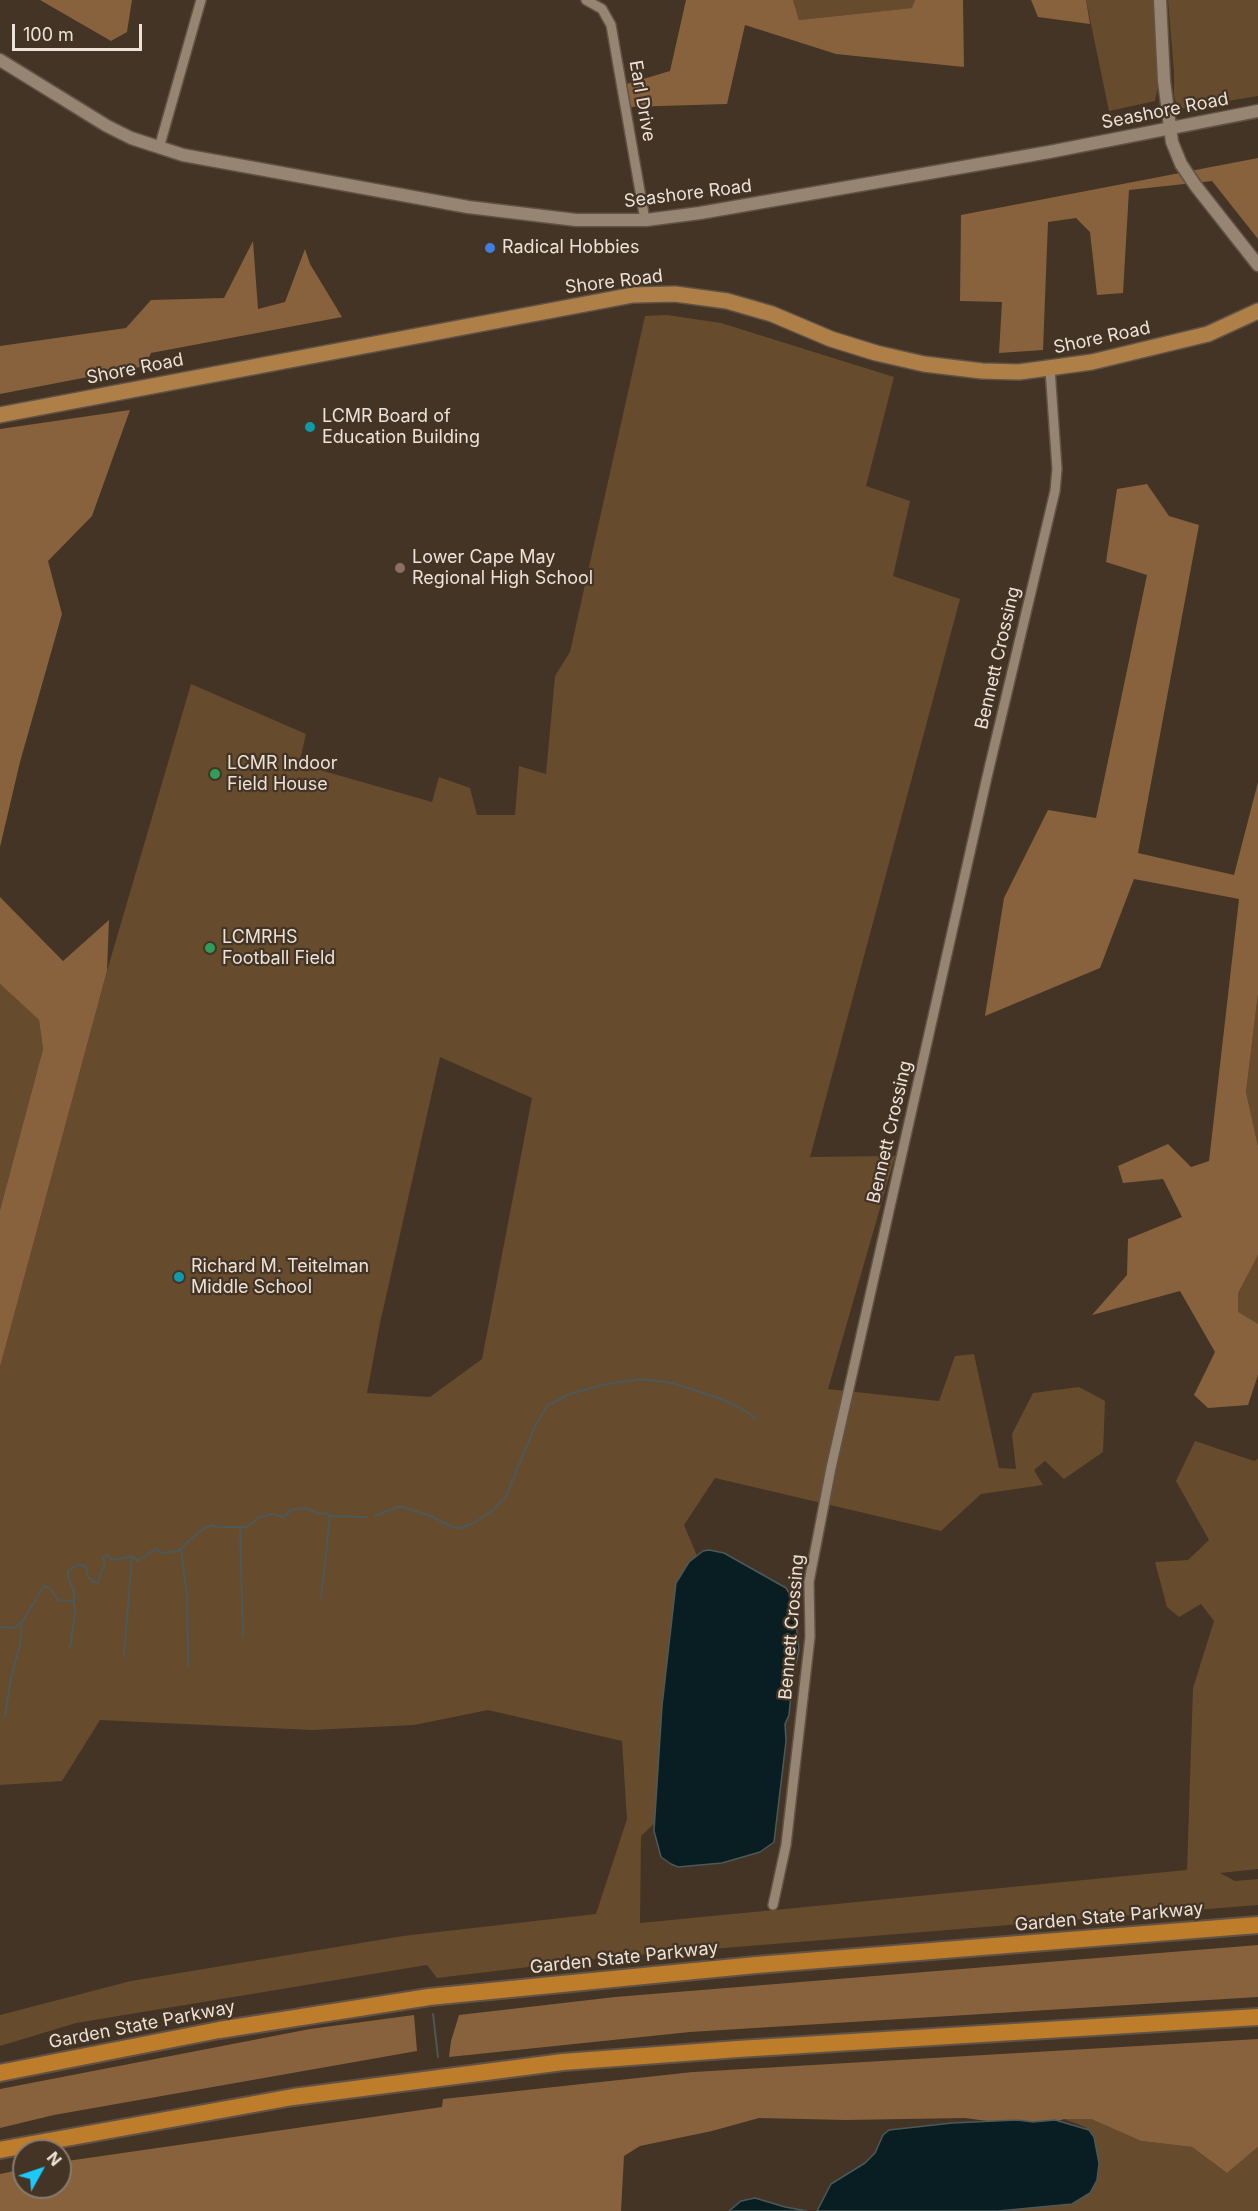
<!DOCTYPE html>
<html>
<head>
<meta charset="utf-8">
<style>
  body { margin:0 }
  #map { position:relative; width:1258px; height:2211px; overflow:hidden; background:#433425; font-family:Inter,sans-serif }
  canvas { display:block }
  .north { position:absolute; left:12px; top:2139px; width:60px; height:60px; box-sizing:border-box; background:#433425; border:2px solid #877a6d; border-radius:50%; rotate:50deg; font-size:16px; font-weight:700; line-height:24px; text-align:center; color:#ece2d8 }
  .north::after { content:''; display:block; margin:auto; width:21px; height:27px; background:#1cc9fc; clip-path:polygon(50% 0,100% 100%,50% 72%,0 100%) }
  .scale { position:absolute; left:12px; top:24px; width:130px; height:27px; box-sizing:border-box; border:3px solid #ece2d8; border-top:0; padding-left:8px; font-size:18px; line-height:21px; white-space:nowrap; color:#ece2d8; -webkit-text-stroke:4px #433425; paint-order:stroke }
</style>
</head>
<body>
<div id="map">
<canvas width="1258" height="2211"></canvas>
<div class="north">N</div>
<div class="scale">100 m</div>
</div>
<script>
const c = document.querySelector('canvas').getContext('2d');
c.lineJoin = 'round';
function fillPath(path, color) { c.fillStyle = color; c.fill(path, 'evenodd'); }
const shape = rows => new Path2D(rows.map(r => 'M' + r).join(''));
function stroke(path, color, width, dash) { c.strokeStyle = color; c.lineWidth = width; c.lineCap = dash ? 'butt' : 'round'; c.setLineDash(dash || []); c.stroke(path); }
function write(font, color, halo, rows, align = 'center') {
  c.font = font + ' Inter,sans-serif'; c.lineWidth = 4.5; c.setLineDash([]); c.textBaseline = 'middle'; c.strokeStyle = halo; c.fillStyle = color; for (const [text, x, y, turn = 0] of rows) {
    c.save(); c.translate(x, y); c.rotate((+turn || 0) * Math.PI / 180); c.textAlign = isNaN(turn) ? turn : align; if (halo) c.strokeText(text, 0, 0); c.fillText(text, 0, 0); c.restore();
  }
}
const green = shape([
  [793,0,915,0,913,8,799,20],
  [1086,0,1155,0,1160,76,1155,101,1109,111],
  [1168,0,1258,0,1258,96,1178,109,1174,96,1174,72],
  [667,315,721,323,894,377,866,486,910,501,893,576,960,599,810,1157,895,1156,828,1389,939,1401,955,1356,974,1354,999,1468,1016,1469,1012,1434,1033,1393,1079,1387,1105,1401,1103,1452,1064,1479,1045,1461,1034,1470,1043,1485,981,1494,941,1531,715,1478,684,1525,697,1556,676,1583,655,1823,641,1836,640,1923,1187,1870,1193,1688,1214,1621,1201,1604,1179,1617,1167,1607,1155,1562,1188,1560,1209,1540,1176,1481,1195,1441,1254,1461,1258,1459,1258,1869,1220,1873,1235,1881,1258,1879,1258,1905,612,1957,437,1978,427,1965,76,2023,0,2046,0,2015,131,1981,403,1936,596,1914,627,1819,622,1741,488,1710,414,1725,312,1730,100,1720,62,1781,0,1785,0,1367,107,971,191,684,306,734,299,764,432,802,439,777,470,788,477,815,515,815,519,766,546,774,555,676,570,652,645,316],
  [440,1057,532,1098,482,1359,430,1397,367,1393,380,1323],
  [0,984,39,1020,43,1049,0,1210],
  [1258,994,1258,1146,1246,1092],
  [1258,1222,1258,1338,1223,1322],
  [1064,2119,1091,2119,1141,2141,1192,2147,1227,2173,1258,2147,1258,2211,935,2211,1092,2141,1085,2127]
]);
const forest = shape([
  [40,0,132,0,127,32,111,41],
  [686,0,793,0,799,20,912,8,915,0,963,0,964,67,836,54,745,25,727,104,627,107,623,85,670,71],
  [1031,0,1086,0,1090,24,1038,17],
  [1258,158,1258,239,1212,181,1129,190,1123,293,1097,295,1090,232,1076,218,1048,222,1043,350,999,353,1002,302,960,301,961,215],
  [253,241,258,309,285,302,305,249,310,264,342,317,151,353,145,366,0,394,0,346,126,328,151,300,224,298],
  [130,410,92,516,48,561,62,614,20,762,0,847,0,429],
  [1147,484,1169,516,1199,525,1138,853,1234,875,1258,782,1258,994,1246,1092,1258,1146,1258,1255,1238,1293,1238,1312,1258,1324,1258,1375,1248,1405,1208,1408,1194,1395,1215,1352,1180,1291,1092,1315,1127,1275,1128,1239,1182,1217,1163,1179,1123,1183,1118,1166,1168,1144,1191,1167,1209,1161,1239,899,1134,879,1100,968,985,1016,1004,898,1048,810,1096,818,1147,575,1106,562,1117,489],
  [0,897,63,961,109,920,107,971,0,1367,0,1210,43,1049,39,1020,0,984],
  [1258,1945,1258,1997,690,2032,449,2057,451,2041,459,2015,615,1997],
  [414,2015,417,2051,54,2115,0,2128,0,2089,310,2029],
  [1258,2039,1258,2147,1227,2173,1192,2147,1141,2141,1091,2119,1064,2119,1039,2128,965,2118,846,2120,759,2118,712,2131,640,2146,624,2156,621,2211,0,2211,0,2174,24,2169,24,2187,60,2187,60,2162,442,2107,443,2099,693,2072]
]);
const water = shape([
  [709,1550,724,1553,786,1588,792,1598,793,1613,796,1624,799,1649,792,1683,789,1715,785,1724,786,1741,774,1842,760,1852,722,1863,678,1867,671,1864,661,1857,654,1831,662,1706,676,1583,689,1562,703,1551,709,1550],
  [1017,2120,1033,2122,1055,2120,1089,2130,1094,2137,1099,2163,1097,2180,1090,2193,1072,2204,998,2211,817,2211,831,2184,865,2163,875,2153,883,2135,889,2130,952,2123,1017,2120],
  [755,2198,785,2207,807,2211,729,2211,741,2201,755,2198]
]);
const stream = shape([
  [375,1516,397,1507,403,1507,428,1515,455,1528,461,1528,474,1523,492,1511,506,1496,536,1424,547,1406,567,1395,601,1385,641,1379,672,1383,716,1397,739,1407,756,1418],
  [240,1529,243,1637],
  [181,1549,187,1597,188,1665],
  [321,1598,330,1516],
  [0,1627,14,1628,22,1622,44,1586,50,1588,58,1600,71,1601,74,1599,74,1591,68,1577,68,1571,79,1564,86,1567,88,1577,93,1582,98,1582,105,1563,103,1558,107,1555,113,1560,132,1556,138,1561,155,1549,161,1553,178,1551,200,1531,211,1525,219,1527,247,1527,260,1517,273,1514,284,1517,291,1510,304,1508,320,1514,326,1513,330,1516,367,1517],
  [70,1648,75,1613,74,1599],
  [124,1655,132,1556],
  [5,1716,11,1678,20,1645,22,1622],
  [433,2014,438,2057]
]);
const minor = shape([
  [586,0,602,9,611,25,645,220],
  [159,148,201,0],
  [773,1905,786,1845,810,1637,809,1582,831,1468,987,777,1055,491,1057,469,1050,369]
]);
const tertiary = shape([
  [1160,0,1164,81,1172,142,1181,164,1195,185,1258,265],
  [0,60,107,126,131,138,183,155,468,207,576,220,646,220,700,213,1049,152,1258,111]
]);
const primary = shape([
  [0,415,633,295,675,294,727,301,772,314,831,339,876,353,924,364,982,371,1019,372,1092,362,1208,334,1258,311]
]);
const motorway = shape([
  [0,2073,219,2030,429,1997,756,1965,1258,1925],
  [0,2150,293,2097,563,2062,738,2049,1258,2017]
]);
const markers = [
  [490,248,6,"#3f7fe0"],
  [310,427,6,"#0f9aa8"],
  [400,568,6,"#8d6e63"],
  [215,774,6,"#2e9e5b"],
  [210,948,6,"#2e9e5b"],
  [179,1277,6,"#0f9aa8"]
];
const streetNames = [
  ["Earl Drive",642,101,80],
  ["Seashore Road",1165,111,-11],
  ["Seashore Road",688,194,-7],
  ["Shore Road",614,282,-7],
  ["Shore Road",1102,338,-12],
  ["Shore Road",135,369,-11],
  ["Bennett Crossing",998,658,-77],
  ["Bennett Crossing",890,1132,-77],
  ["Bennett Crossing",792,1627,-85],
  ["Garden State Parkway",1109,1917,-5],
  ["Garden State Parkway",624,1958,-6],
  ["Garden State Parkway",142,2025,-11]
];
const poiNames = [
  ["Radical Hobbies",502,248],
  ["LCMR Board of",322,417],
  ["Education Building",322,438],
  ["Lower Cape May",412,558],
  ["Regional High School",412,579],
  ["LCMR Indoor",227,764],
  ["Field House",227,785],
  ["LCMRHS",222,938],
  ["Football Field",222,959],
  ["Richard M. Teitelman",191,1267],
  ["Middle School",191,1288]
];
fillPath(green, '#674b2d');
fillPath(forest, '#87623d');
fillPath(water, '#081e22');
stroke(water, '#4c5959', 1.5);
stroke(stream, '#4c5959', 2);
stroke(minor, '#605346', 12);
stroke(tertiary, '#605346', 15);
stroke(primary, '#605346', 18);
stroke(motorway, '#605346', 20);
stroke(minor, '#978574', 9);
stroke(tertiary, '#978574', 12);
stroke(primary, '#ae8048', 15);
stroke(motorway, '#be7d2b', 16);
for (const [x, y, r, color] of markers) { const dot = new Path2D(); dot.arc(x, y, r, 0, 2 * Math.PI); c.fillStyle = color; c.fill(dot); stroke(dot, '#433425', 2); }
write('18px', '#ece2d8', '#433425', streetNames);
write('18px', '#ece2d8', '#433425', poiNames, 'left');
</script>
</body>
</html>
